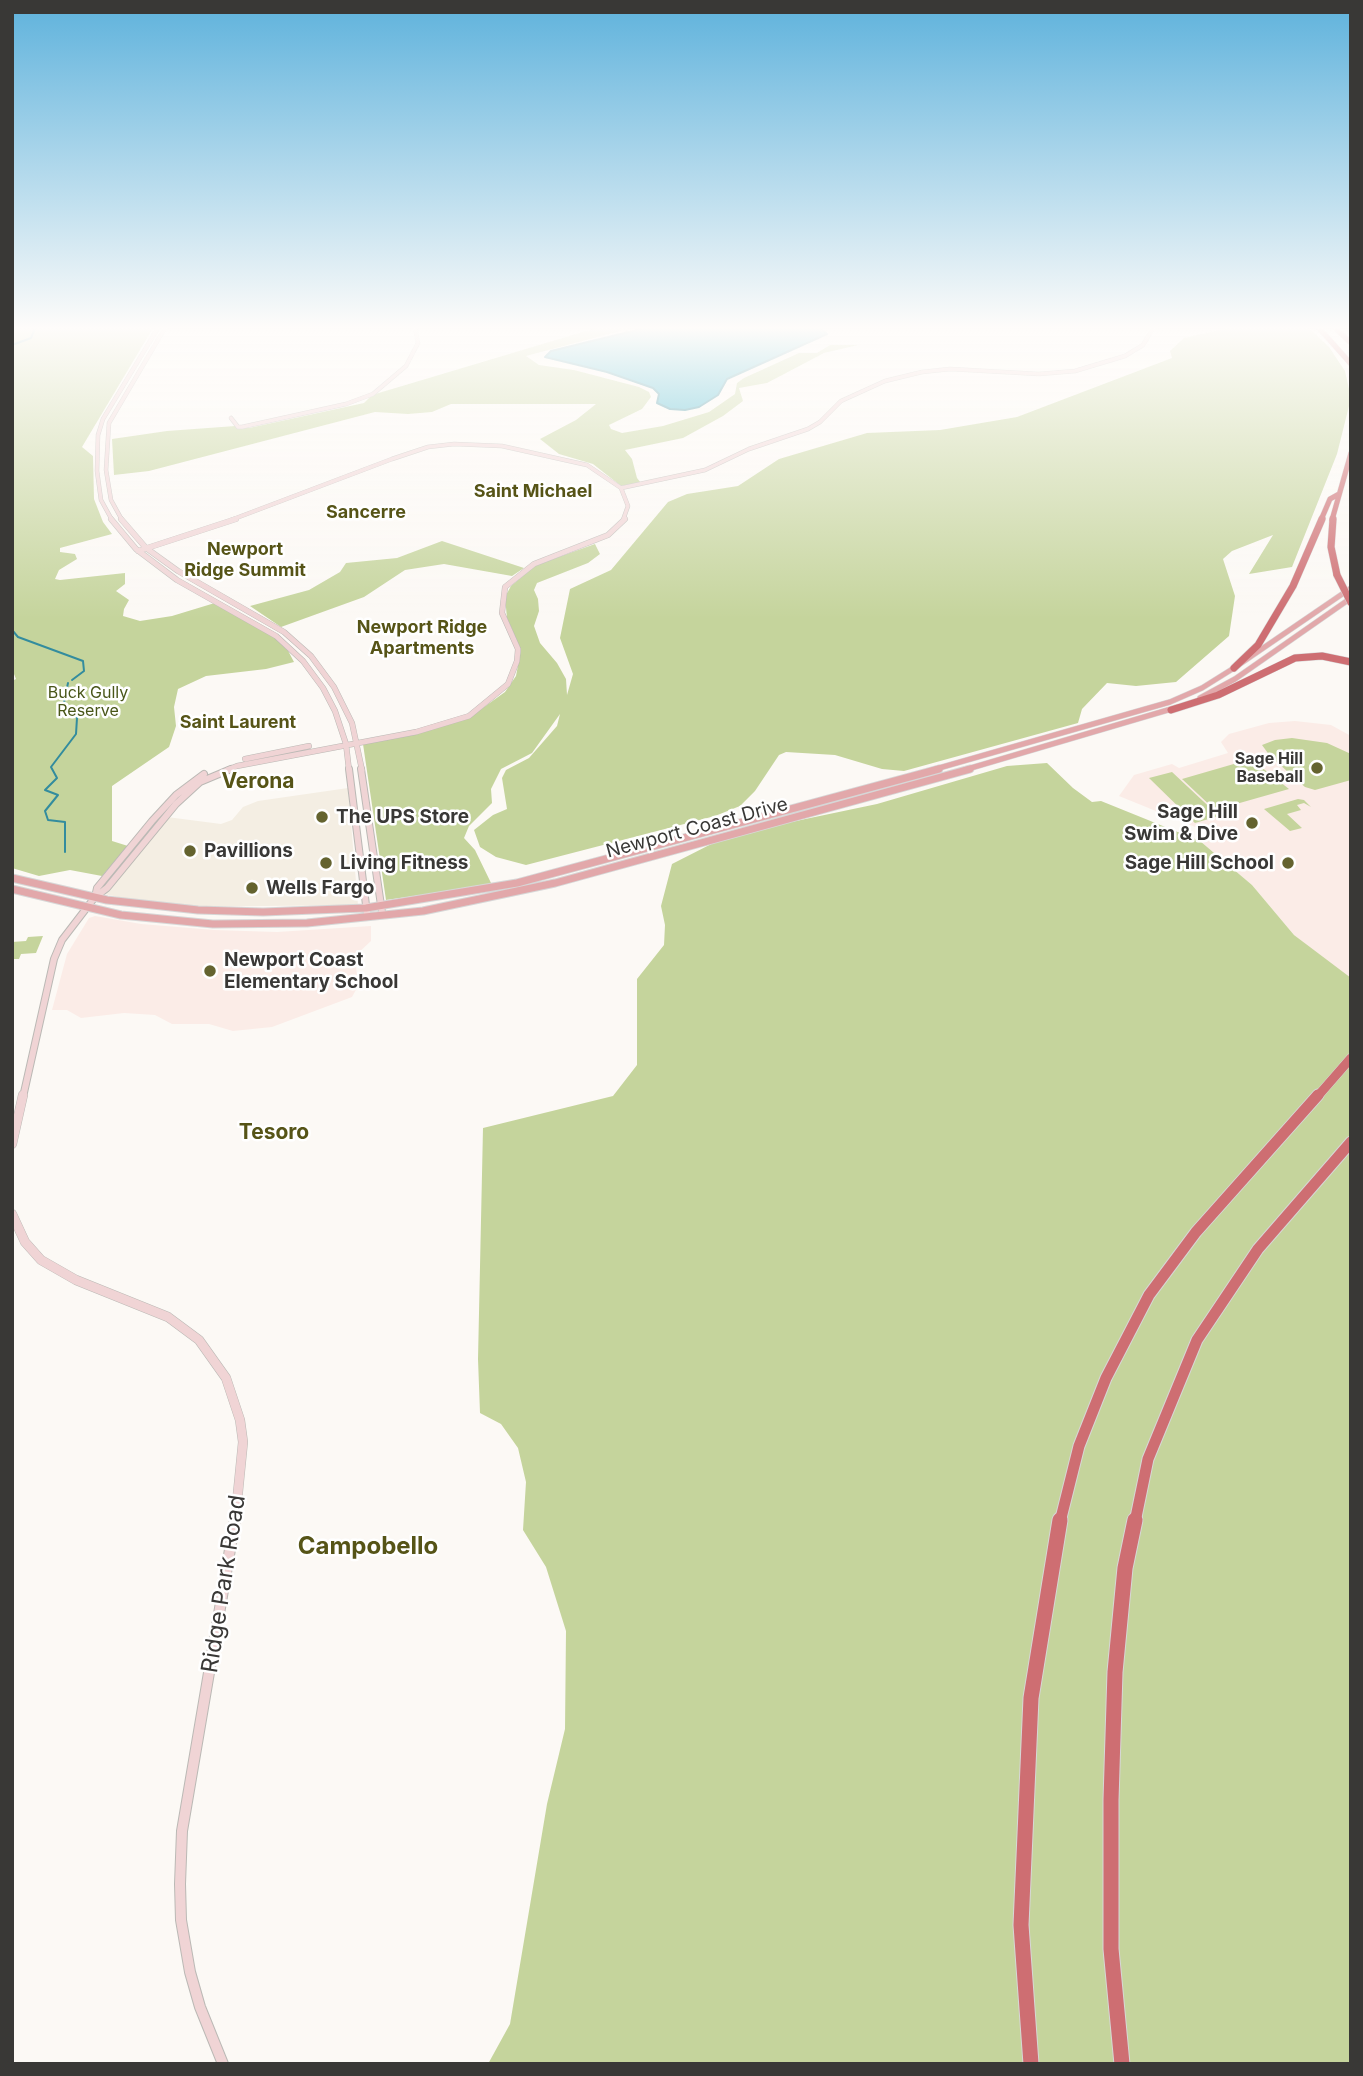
<!DOCTYPE html>
<html>
<head>
<meta charset="utf-8">
<style>
  body { margin:0 }
  #map { position:relative; width:1363px; height:2076px; overflow:hidden; background:#fcf9f5; font-family:Inter,sans-serif }
  canvas { display:block }
  .frame { position:absolute; inset:0; border:14px solid #393836; pointer-events:none }
</style>
</head>
<body>
<div id="map">
<canvas width="1363" height="2076"></canvas>
<div class="frame"></div>
</div>
<script>
const c = document.querySelector('canvas').getContext('2d');
c.lineJoin = 'round';
function fillPath(path, color) { c.fillStyle = color; c.fill(path, 'evenodd'); }
const shape = rows => new Path2D(rows.map(r => 'M' + r).join(''));
function stroke(path, color, width, dash) { c.strokeStyle = color; c.lineWidth = width; c.lineCap = dash ? 'butt' : 'round'; c.setLineDash(dash || []); c.stroke(path); }
function write(font, color, halo, rows, align = 'center') {
  c.font = font + ' Inter,sans-serif'; c.lineWidth = 5; c.setLineDash([]); c.textBaseline = 'middle'; c.strokeStyle = halo; c.fillStyle = color; for (const [text, x, y, turn = 0] of rows) {
    c.save(); c.translate(x, y); c.rotate((+turn || 0) * Math.PI / 180); c.textAlign = isNaN(turn) ? turn : align; if (halo) c.strokeText(text, 0, 0); c.fillText(text, 0, 0); c.restore();
  }
}
const built = shape([
  [348,788,358,905,169,907,104,894,167,817,221,824,232,820,243,807,258,801]
]);
const education = shape([
  [1295,721,1331,725,1351,736,1351,978,1348,978,1294,935,1252,885,1200,841,1210,833,1119,796,1134,775,1172,764,1179,768,1228,753,1221,742,1229,734,1269,723],
  [95,916,141,924,214,930,277,932,371,926,371,941,355,956,358,986,352,997,272,1027,233,1031,209,1024,172,1024,155,1015,124,1013,81,1018,67,1010,52,1010,67,954,89,918]
]);
const green = shape([
  [12,328,153,328,82,447,93,456,94,499,103,522,112,534,60,548,60,552,75,554,77,559,59,570,55,579,60,580,125,573,125,584,116,591,129,600,124,609,123,616,140,621,172,616,218,602,251,620,285,645,294,662,266,669,206,676,178,689,174,707,176,726,169,747,112,786,112,841,128,846,102,876,70,870,39,876,12,868,12,681,16,679,12,669],
  [596,328,631,328,526,356,539,365,574,370,639,387,649,392,651,397,642,409,609,425,611,429,622,433,663,426,709,412,735,394,737,383,744,378,799,353,817,353,830,345,858,345,824,353,767,383,739,388,743,401,723,416,683,438,625,450,632,459,637,478,641,483,621,486,593,464,559,454,540,439,576,420,596,404,451,404,432,412,408,414,375,412,149,471,114,475,112,439,167,431,235,426,249,428,364,403,372,395],
  [1228,328,1309,328,1329,347,1345,371,1351,398,1337,454,1292,567,1249,574,1273,535,1232,551,1223,559,1235,596,1229,636,1176,682,1136,686,1107,683,1082,709,1078,723,904,771,882,769,835,755,786,752,779,755,755,791,740,806,715,816,526,865,496,857,480,847,474,830,493,815,507,809,502,778,506,770,529,758,557,726,560,714,532,753,501,769,491,789,492,803,469,826,464,838,475,850,492,885,386,900,363,744,473,715,505,692,516,676,521,650,507,618,505,597,511,586,536,565,595,544,600,554,588,563,537,583,534,590,538,599,539,611,534,626,540,643,557,663,566,679,567,695,573,674,560,638,570,589,611,570,668,502,687,494,738,486,779,459,867,433,940,430,1017,417,1172,358,1170,351,1184,338],
  [442,541,524,568,512,576,444,564,405,570,364,597,281,627,250,606,309,590,340,572,346,563,397,558],
  [1292,738,1327,743,1351,754,1351,780,1315,790,1305,787,1270,756,1262,745,1275,740],
  [1251,759,1289,789,1215,810,1182,779],
  [1047,763,1073,788,1092,802,1101,801,1200,841,1252,885,1294,935,1351,978,1351,2064,488,2064,510,2024,547,1804,565,1729,566,1631,546,1567,523,1530,526,1482,518,1448,501,1424,480,1413,478,1359,483,1128,613,1096,637,1065,637,979,664,945,665,925,661,906,672,864,729,835,877,804,1007,766],
  [1172,772,1219,816,1195,823,1149,778],
  [1298,799,1304,800,1311,807,1304,803,1297,805,1301,810,1287,814,1302,828,1290,831,1264,809],
  [43,936,36,953,21,954,19,959,12,959,12,942,26,941,28,937]
]);
const water = shape([
  [645,328,820,328,827,334,727,379,718,395,699,407,685,410,670,409,657,403,659,394,653,388,607,372,545,357,551,351,645,328]
]);
const stream = shape([
  [12,345,31,338,35,328],
  [12,630,18,637,83,661,84,671,72,680],
  [65,852,65,822,48,820,45,811,58,795,45,790,57,778,51,767,76,734,77,718,64,702,68,683]
]);
const secondaryFar4 = shape([
  [231,418,238,427,242,427,346,404,373,394,406,366,418,343,415,328],
  [621,488,705,470,749,449,808,429,820,422,841,401,885,381,922,372,950,369,1039,374,1075,371,1125,356,1143,345,1153,328],
  [112,520,101,500,97,471,98,435,103,419,158,328],
  [122,520,111,500,106,470,109,423,165,328],
  [231,520,392,459,428,447,454,444,502,446,587,465,621,488,628,506,623,520]
]);
const secondaryFar3 = shape([
  [111,519,136,549,177,580,276,636,303,661,323,688,335,711,346,744,349,770],
  [121,519,146,548,178,571,284,632,311,656,334,687,352,723,362,770],
  [138,551,236,519],
  [245,759,309,746],
  [227,770,237,766,416,732,469,716,508,684,517,661,518,649,502,613,505,587,534,564,608,535,625,519]
]);
const secondaryFar2 = shape([
  [349,769,367,913],
  [361,769,382,912],
  [95,897,97,888,152,821,176,795,204,774],
  [23,1097,54,959,62,940,95,897,107,888,176,804,200,782,231,769]
]);
const secondaryFar1 = shape([
  [12,1144,23,1095],
  [12,1214,25,1242,41,1260,76,1280,168,1317,199,1340,226,1378,240,1420,243,1442,235,1522]
]);
const secondary = shape([
  [223,2064,200,2007,190,1972,181,1920,180,1884,182,1831,235,1520]
]);
const primaryFar1 = shape([
  [1200,698,1235,679,1351,598],
  [932,770,1170,702,1202,688,1234,668,1351,588],
  [964,770,1178,707]
]);
const primary = shape([
  [12,878,107,900,198,910,263,912,366,908,517,883,939,769],
  [12,889,121,915,213,924,307,923,423,911,555,883,970,769]
]);
const highwayFar4 = shape([
  [1319,328,1351,364],
  [1335,328,1351,343],
  [1321,520,1330,499,1339,494],
  [1332,520,1351,453]
]);
const highwayFar3 = shape([
  [1333,519,1331,547,1337,575],
  [1234,668,1258,645,1293,586,1322,519],
  [1171,710,1218,695,1295,658,1322,656,1351,662]
]);
const highwayFar2 = shape([
  [1317,1097,1351,1058]
]);
const highwayFar1 = shape([
  [1060,1522,1079,1446,1106,1378,1149,1295,1196,1232,1318,1095],
  [1135,1522,1148,1459,1197,1340,1258,1249,1351,1142]
]);
const highway = shape([
  [1031,2064,1021,1925,1031,1698,1060,1520],
  [1122,2064,1111,1949,1111,1800,1115,1672,1125,1568,1135,1520]
]);
const highwayBridge = shape([
  [1337,575,1351,603]
]);
const markers = [
  [1317,768,7,"#64632f"],
  [322,817,7,"#64632f"],
  [1252,823,7,"#64632f"],
  [190,851,7,"#64632f"],
  [326,863,7,"#64632f"],
  [1288,863,7,"#64632f"],
  [252,888,7,"#64632f"],
  [210,971,7,"#64632f"]
];
const farParknames = [
  ["Buck Gully",88,693],
  ["Reserve",88,711]
];
const farPoinames = [
  ["Sage Hill",1303,759],
  ["Baseball",1303,777]
];
const farNeighbourhoodnames = [
  ["Saint Michael",533,492],
  ["Sancerre",366,513],
  ["Newport",245,550],
  ["Ridge Summit",245,571],
  ["Newport Ridge",422,628],
  ["Apartments",422,649],
  ["Saint Laurent",238,723]
];
const poiNames = [
  ["Sage Hill",1238,812,"right"],
  ["Swim & Dive",1238,834,"right"],
  ["The UPS Store",336,817],
  ["Pavillions",204,851],
  ["Living Fitness",340,863],
  ["Sage Hill School",1274,863,"right"],
  ["Wells Fargo",266,888],
  ["Newport Coast",224,960],
  ["Elementary School",224,982]
];
const streetNames = [
  ["Newport Coast Drive",697,828,-15]
];
const neighbourhoodNames = [
  ["Verona",258,782],
  ["Tesoro",274,1133]
];
const nearStreetnames = [
  ["Ridge Park Road",224,1584,-81]
];
const nearNeighbourhoodnames = [
  ["Campobello",368,1547]
];
fillPath(built, '#f4eee3');
fillPath(education, '#fbece7');
fillPath(green, '#c5d49c');
fillPath(water, '#30b0cb');
stroke(water, '#338c9e', 2);
stroke(stream, '#338c9e', 2);
stroke(secondaryFar4, '#bbb9b5', 4.5);
stroke(secondaryFar3, '#bbb9b5', 6);
stroke(secondaryFar2, '#bbb9b5', 8);
stroke(secondaryFar1, '#bbb9b5', 10);
stroke(secondary, '#bbb9b5', 12);
stroke(primaryFar1, '#d7d7d7', 6);
stroke(primary, '#d7d7d7', 9);
stroke(highwayFar4, '#d7d7d7', 6);
stroke(highwayFar3, '#d7d7d7', 8);
stroke(highwayFar2, '#d7d7d7', 10);
stroke(highwayFar1, '#d7d7d7', 13);
stroke(highway, '#d7d7d7', 17);
stroke(secondaryFar4, '#f0d4d5', 3.5);
stroke(secondaryFar3, '#f0d4d5', 5);
stroke(secondaryFar2, '#f0d4d5', 6);
stroke(secondaryFar1, '#f0d4d5', 9);
stroke(secondary, '#f0d4d5', 10);
stroke(primaryFar1, '#e2a8aa', 5);
stroke(primary, '#e2a8aa', 7);
stroke(highwayFar4, '#ce6e72', 5);
stroke(highwayFar3, '#ce6e72', 7);
stroke(highwayFar2, '#ce6e72', 9);
stroke(highwayFar1, '#ce6e72', 11);
stroke(highway, '#ce6e72', 15);
stroke(highwayBridge, '#d7d7d7', 8, []);
stroke(highwayBridge, '#ce6e72', 7);
const sky = c.createLinearGradient(0, 0, 0, 619);
sky.addColorStop(0, '#5eb2dc');
sky.addColorStop(0.53, '#fefcfa');
sky.addColorStop(1, '#fefcfa00');
c.fillStyle = sky;
c.fillRect(0, 0, 1363, 619);
for (const [x, y, r, color] of markers) { const dot = new Path2D(); dot.arc(x, y, r, 0, 2 * Math.PI); c.fillStyle = color; c.fill(dot); stroke(dot, '#fff', 2.5); }
write('16px', '#495619', '#fff', farParknames);
write('bold 16px', '#393836', '#fff', farPoinames, 'right');
write('bold 18px', '#565417', '#fff', farNeighbourhoodnames);
write('bold 19px', '#393836', '#fff', poiNames, 'left');
write('19px', '#393836', '#fff', streetNames);
write('bold 21px', '#565417', '#fff', neighbourhoodNames);
write('23px', '#393836', '#fff', nearStreetnames);
write('bold 24px', '#565417', '#fff', nearNeighbourhoodnames);
</script>
</body>
</html>
